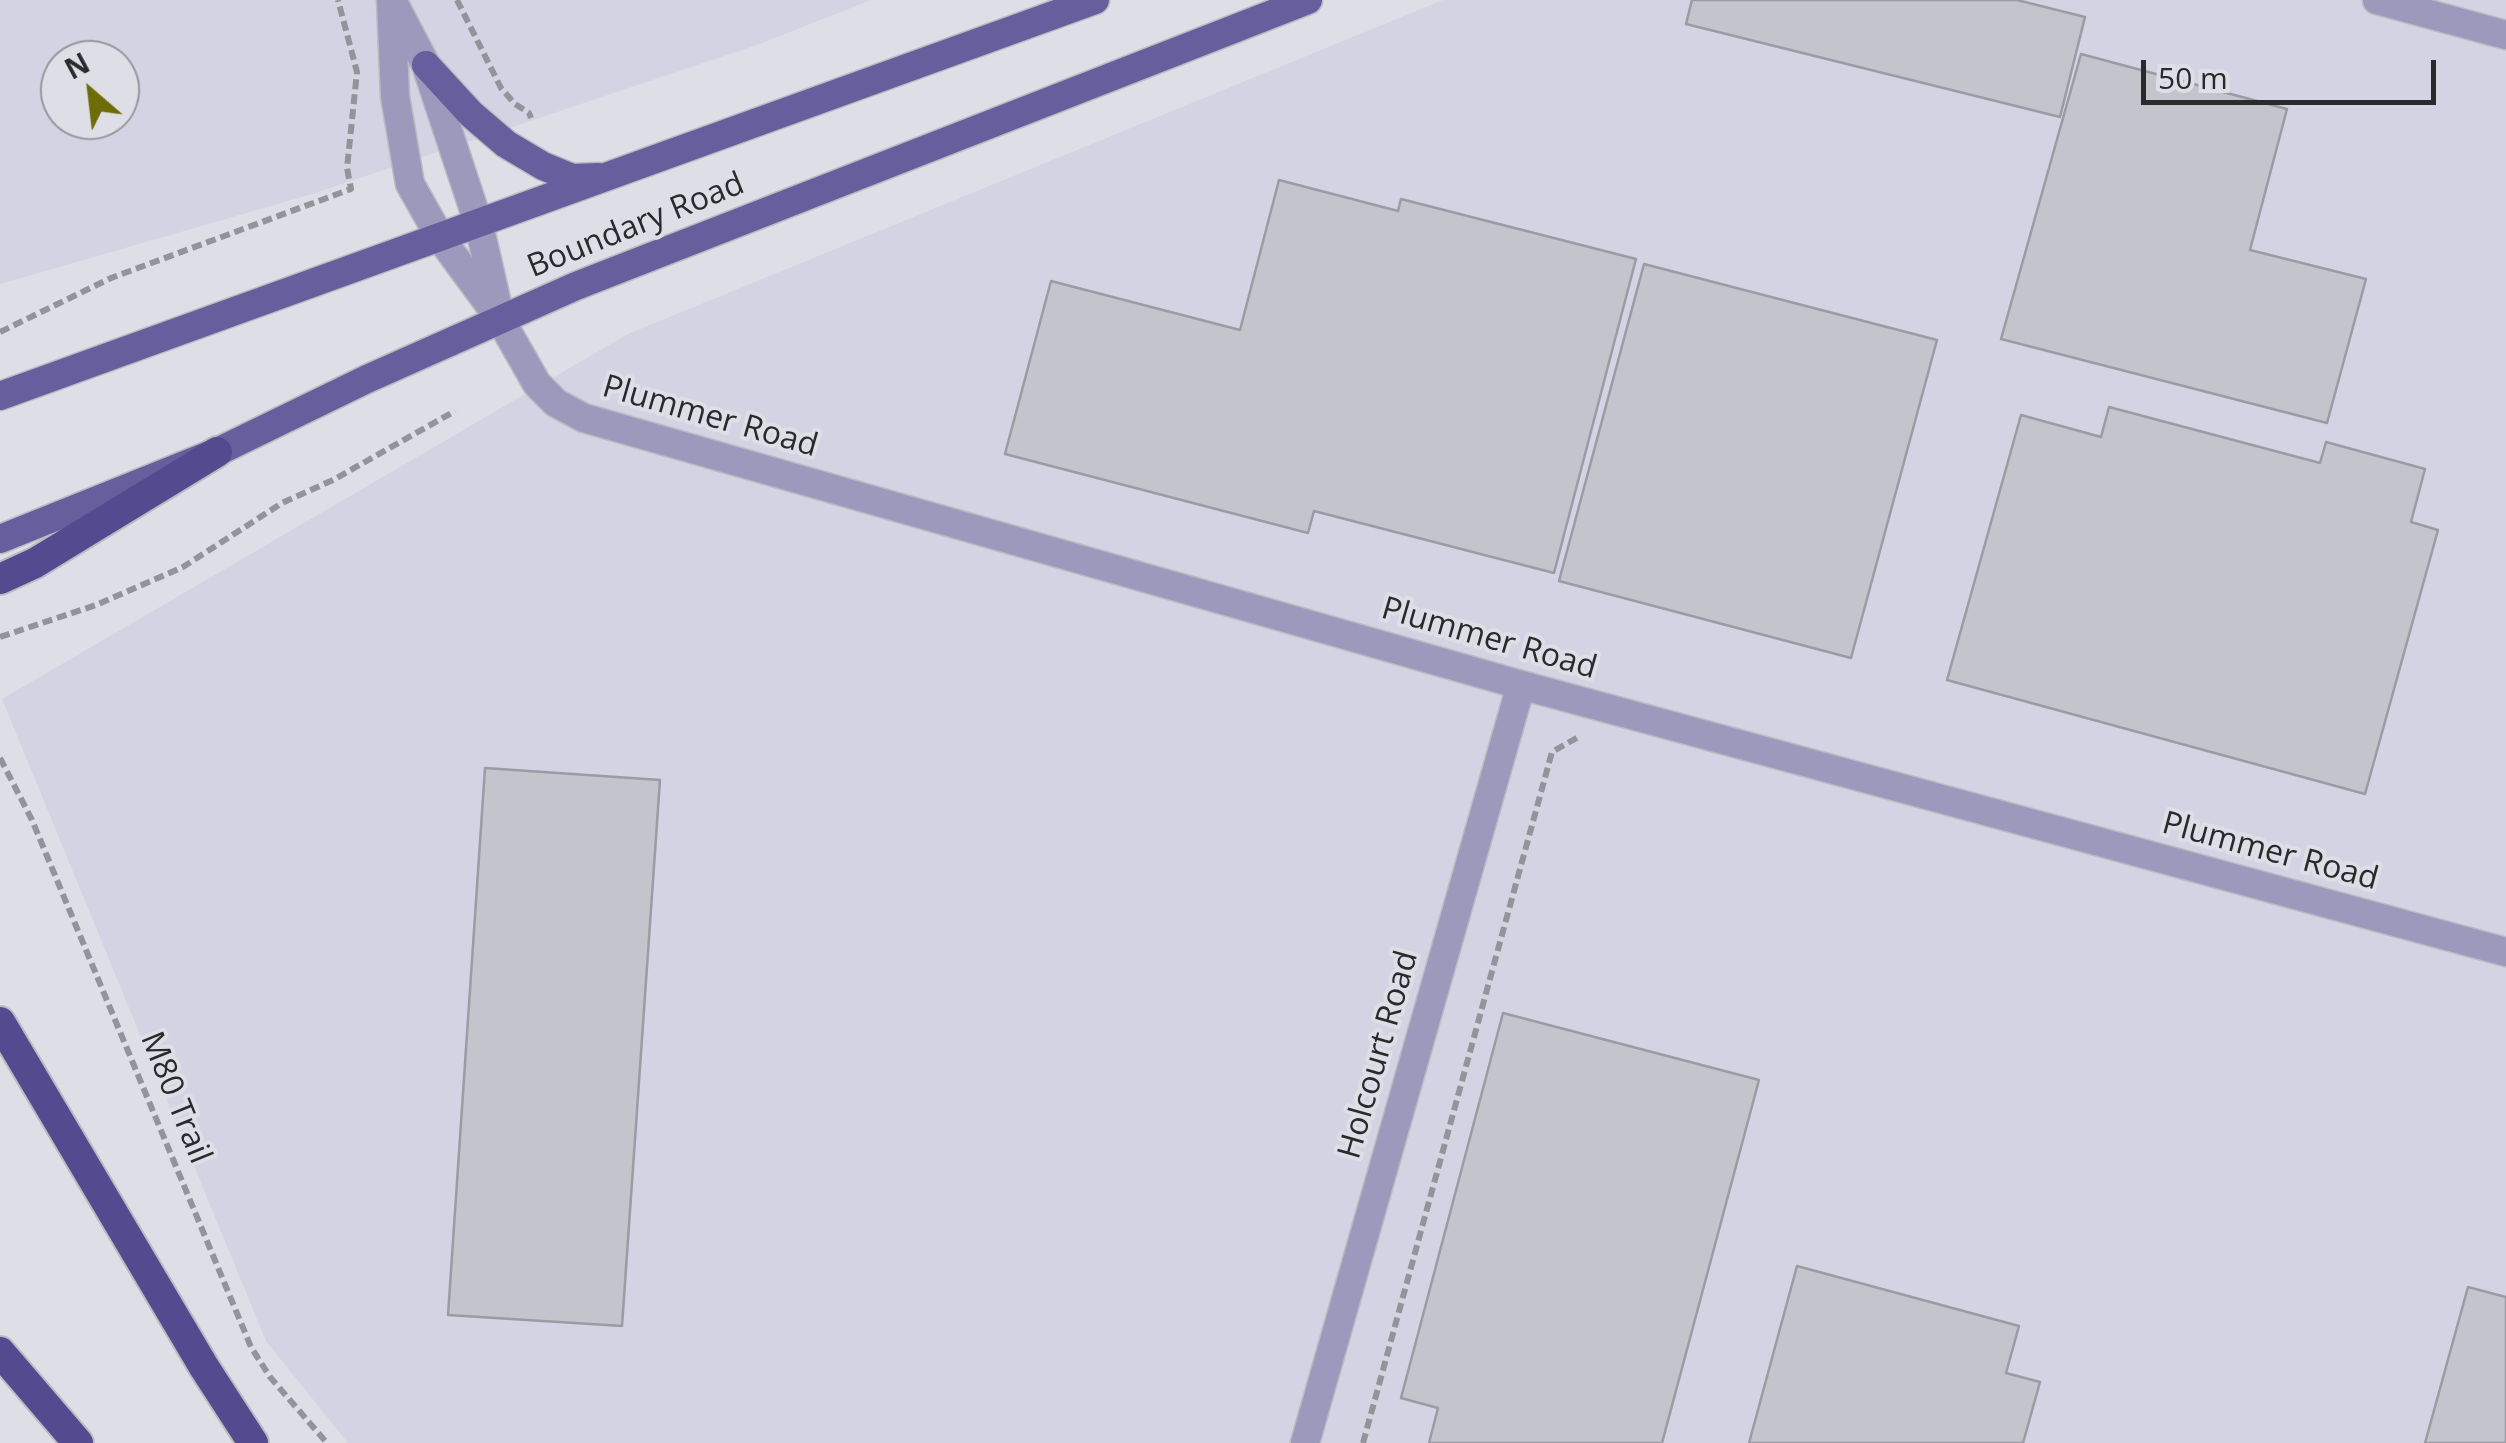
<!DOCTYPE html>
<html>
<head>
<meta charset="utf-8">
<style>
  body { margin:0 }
  #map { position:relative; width:2506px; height:1443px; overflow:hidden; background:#dedee7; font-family:"Open Sans",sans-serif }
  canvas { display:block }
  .north { position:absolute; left:40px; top:40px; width:100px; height:100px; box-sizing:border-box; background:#dedee7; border:2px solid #96969d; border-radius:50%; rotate:332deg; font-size:28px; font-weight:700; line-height:40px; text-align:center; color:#2a2a2d }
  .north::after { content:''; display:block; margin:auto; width:35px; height:45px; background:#6f6b07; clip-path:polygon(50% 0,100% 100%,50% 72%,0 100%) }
  .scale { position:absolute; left:2141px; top:60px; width:295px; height:45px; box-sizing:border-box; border:5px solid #2a2a2d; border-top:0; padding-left:12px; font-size:30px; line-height:35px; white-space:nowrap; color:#2a2a2d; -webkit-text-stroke:8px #dedee7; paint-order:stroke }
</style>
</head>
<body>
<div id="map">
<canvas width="2506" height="1443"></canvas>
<div class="north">N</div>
<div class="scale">50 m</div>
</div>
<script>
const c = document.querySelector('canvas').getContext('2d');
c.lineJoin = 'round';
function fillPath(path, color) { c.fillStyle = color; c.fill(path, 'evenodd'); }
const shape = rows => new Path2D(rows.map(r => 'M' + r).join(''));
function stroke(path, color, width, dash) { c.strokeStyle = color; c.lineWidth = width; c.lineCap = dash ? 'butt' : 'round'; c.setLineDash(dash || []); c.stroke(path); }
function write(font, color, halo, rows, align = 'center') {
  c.font = font + ' "Open Sans",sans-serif'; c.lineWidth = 8; c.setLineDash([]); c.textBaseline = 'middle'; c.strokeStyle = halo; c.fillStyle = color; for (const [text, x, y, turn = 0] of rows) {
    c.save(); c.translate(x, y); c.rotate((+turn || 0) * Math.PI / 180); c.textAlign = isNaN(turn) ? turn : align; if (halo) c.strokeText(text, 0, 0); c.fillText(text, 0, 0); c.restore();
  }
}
const built = shape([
  [0,0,871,0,757,45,309,195,0,284],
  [60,60,120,60,120,120,60,120],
  [1443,0,2506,0,2506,1443,348,1443,266,1341,2,699,628,334]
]);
const building = shape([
  [1692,0,2017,0,2085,17,2060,117,1686,24,1692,0],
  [2081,54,2287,109,2250,250,2366,279,2327,423,2001,339,2081,54],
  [1279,180,1398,211,1401,199,1636,259,1554,573,1314,511,1308,533,1005,454,1051,281,1240,330,1279,180],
  [1644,264,1937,340,1851,658,1559,581,1644,264],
  [2109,407,2320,463,2326,442,2425,469,2411,522,2438,530,2365,794,1947,680,2021,415,2101,437,2109,407],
  [485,768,660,780,622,1326,448,1315,485,768],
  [1503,1013,1759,1080,1662,1443,1429,1443,1438,1408,1401,1398,1503,1013],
  [1797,1266,2019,1326,2006,1373,2040,1382,2023,1443,1749,1443,1797,1266],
  [2468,1287,2506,1297,2506,1443,2425,1443,2468,1287]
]);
const path = shape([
  [457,0,501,88,515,104,529,113,531,118],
  [0,332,111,278,351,189,347,168,357,72,338,0],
  [0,637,96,605,183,567,282,503,333,480,455,411],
  [0,758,32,820,251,1347,270,1377,327,1443],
  [1363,1443,1552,752,1580,736]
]);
const minor = shape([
  [391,0,395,96,410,184,441,239,500,319,537,384,556,403,584,418,1521,685,2506,952],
  [2377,0,2506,35],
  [394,4,426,65,479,225,498,308],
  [1305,1443,1521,685]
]);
const primary = shape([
  [426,65,471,114,506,144,543,166,572,178,598,177],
  [0,396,1095,0],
  [0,539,217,452,367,379,576,286,1308,0]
]);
const motorway = shape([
  [0,579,35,563,217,452],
  [0,1022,204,1367,253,1443],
  [0,1352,78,1443]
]);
const streetNames = [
  ["Boundary Road",636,226,-22],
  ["Plummer Road",710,417,16],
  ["Plummer Road",1489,639,16],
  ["Plummer Road",2270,852,15],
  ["Holcourt Road",1379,1055,-74],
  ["M80 Trail",175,1098,68]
];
fillPath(built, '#d3d3e3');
fillPath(building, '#c4c4cd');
stroke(building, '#9b9ba4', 2.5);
stroke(minor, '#babac2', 31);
stroke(primary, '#babac2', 31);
stroke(motorway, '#babac2', 34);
stroke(path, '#939399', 6, [10, 5]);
stroke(minor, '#9b9abd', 28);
stroke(primary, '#65609d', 28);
stroke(motorway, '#534a90', 30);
write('32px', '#2a2a2d', '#dedee7', streetNames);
</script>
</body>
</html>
